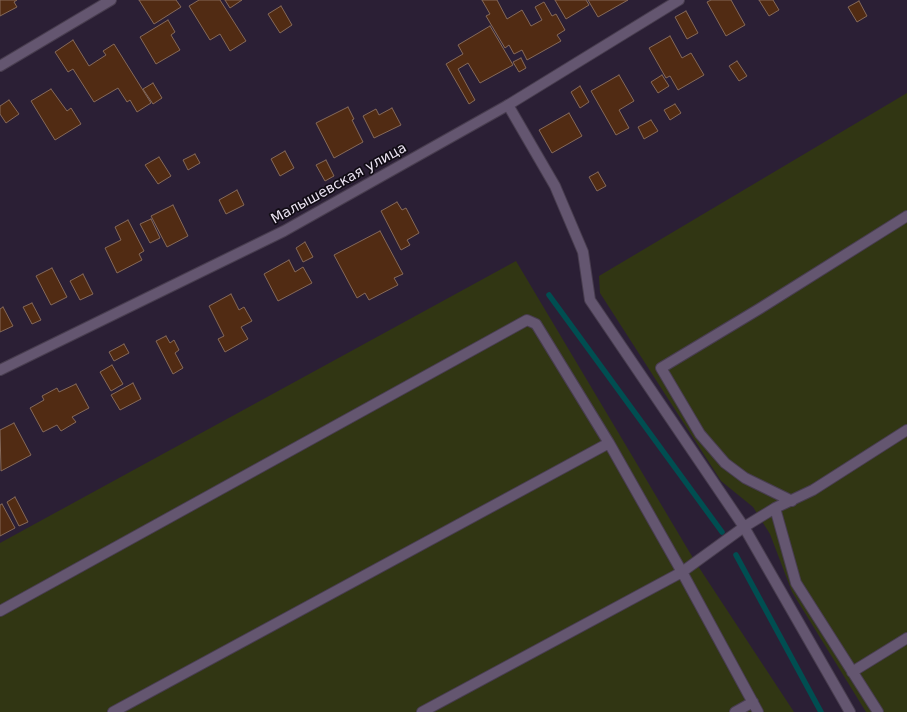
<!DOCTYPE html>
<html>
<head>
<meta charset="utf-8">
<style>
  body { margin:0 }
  canvas { display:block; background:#2b1f35 }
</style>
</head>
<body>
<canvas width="907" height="712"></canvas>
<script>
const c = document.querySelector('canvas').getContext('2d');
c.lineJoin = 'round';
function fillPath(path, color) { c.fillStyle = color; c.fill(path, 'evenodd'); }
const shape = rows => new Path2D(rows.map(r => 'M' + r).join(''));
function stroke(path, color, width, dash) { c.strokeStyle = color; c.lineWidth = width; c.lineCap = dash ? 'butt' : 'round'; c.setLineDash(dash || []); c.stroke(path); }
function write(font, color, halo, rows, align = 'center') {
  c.font = font + ' "DejaVu Sans",sans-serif'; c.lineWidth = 3.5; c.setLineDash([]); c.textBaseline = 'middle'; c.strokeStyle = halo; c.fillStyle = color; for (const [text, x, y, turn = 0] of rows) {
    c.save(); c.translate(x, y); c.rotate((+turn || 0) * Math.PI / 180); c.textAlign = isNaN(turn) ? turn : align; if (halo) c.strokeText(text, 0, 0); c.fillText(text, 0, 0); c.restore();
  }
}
const green = shape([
  [907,93,907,712,866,712,792,592,770,534,753,507,721,481,600,293,599,276],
  [516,261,696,563,794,712,0,712,0,543]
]);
const stream = shape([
  [549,295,722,532],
  [736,555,821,712]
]);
const building = shape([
  [0,0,17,0,14,2,17,7,0,16,0,0],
  [139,0,176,0,181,7,154,24,139,0],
  [199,0,220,0,246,41,230,51,220,34,210,40,189,6,199,0],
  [225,0,242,0,230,8,225,0],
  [482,0,497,0,507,19,522,10,531,26,542,20,535,7,544,2,552,16,556,14,565,30,557,35,561,41,527,60,522,50,514,54,509,45,505,48,486,16,490,14,482,0],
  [555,0,586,0,589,5,566,19,555,0],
  [588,0,628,0,598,17,588,0],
  [711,0,731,0,745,25,726,36,707,2,711,0],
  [759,0,773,0,779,10,769,16,759,0],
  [859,1,867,16,857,22,848,7,859,1],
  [281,6,292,25,280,33,268,14,281,6],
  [686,11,698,33,687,39,675,17,686,11],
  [168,20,175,32,171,35,180,50,156,64,140,37,168,20],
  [490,26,513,65,480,83,468,63,458,69,475,100,469,104,446,64,463,54,458,45,490,26],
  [670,36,682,58,691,53,704,75,678,90,670,76,666,78,649,48,670,36],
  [73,40,89,66,106,55,103,51,114,44,151,103,137,112,130,100,127,102,118,88,94,102,73,69,68,72,55,52,73,40],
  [521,58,526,68,519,72,513,62,521,58],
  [737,61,747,76,739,81,729,66,737,61],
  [619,75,634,101,619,110,629,128,616,135,591,91,619,75],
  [662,75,669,86,658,93,651,82,662,75],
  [153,83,162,98,153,104,143,89,153,83],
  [580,86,589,102,580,108,571,92,580,86],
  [51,89,67,111,71,108,81,124,55,140,31,101,51,89],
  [9,100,19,114,6,123,0,114,0,106,9,100],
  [675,104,681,113,670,120,664,110,675,104],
  [348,107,354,119,352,120,363,142,334,158,316,123,348,107],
  [392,108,401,125,374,138,363,116,376,109,379,115,392,108],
  [569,113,582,136,552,153,539,130,569,113],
  [651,120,658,131,644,139,638,127,651,120],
  [285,151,294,168,280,176,271,159,285,151],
  [195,154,200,163,188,170,183,160,195,154],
  [159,157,171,176,158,184,145,165,159,157],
  [326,160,334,176,325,181,316,165,326,160],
  [598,172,606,186,597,191,589,177,598,172],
  [237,190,244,205,226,214,219,200,237,190],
  [397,202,402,210,406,208,419,233,407,240,410,245,401,250,381,211,397,202],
  [173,205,188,236,167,247,151,216,173,205],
  [151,219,160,238,150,243,140,224,151,219],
  [128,220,144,251,139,254,142,260,117,273,105,248,121,240,115,227,128,220],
  [380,231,403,274,394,278,398,285,369,300,365,293,357,298,334,255,380,231],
  [305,242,313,257,303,262,296,248,305,242],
  [289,260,295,272,303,267,312,283,278,301,264,274,289,260],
  [52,268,67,297,51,305,36,276,52,268],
  [83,274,93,294,80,300,70,281,83,274],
  [231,294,239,310,244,307,252,321,241,327,248,339,225,352,218,339,224,336,209,306,231,294],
  [32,303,41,320,32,324,23,307,32,303],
  [3,307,13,326,0,332,0,309,3,307],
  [166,336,170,343,174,340,179,350,175,353,183,368,173,374,156,341,166,336],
  [124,344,129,353,114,361,109,352,124,344],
  [112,365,123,384,111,391,100,372,112,365],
  [133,383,141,399,120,410,111,395,133,383],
  [76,384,89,408,72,417,76,422,61,431,57,425,43,432,30,408,44,400,42,396,57,388,59,392,76,384],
  [14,423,31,455,1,471,0,430,14,423],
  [15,497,28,522,19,526,7,502,15,497],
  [2,504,15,528,0,536,0,505,2,504]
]);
const lane = shape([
  [508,105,555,186,583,252,590,300,744,527,850,712],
  [792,501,745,478,725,463,700,434,661,368,759,309,907,216],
  [775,508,796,583,878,712],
  [0,611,527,320,536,324,609,443,682,572,758,712],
  [852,672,907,638],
  [113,712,609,443],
  [422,712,682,572,744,527,775,508,813,490,907,430],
  [735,712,753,702]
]);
const street = shape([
  [0,66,111,0],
  [0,370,284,231,508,105,679,0]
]);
const streetNames = [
  ["Малышевская улица",339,184,-29]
];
fillPath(green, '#313613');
stroke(stream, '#004e51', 5.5);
fillPath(building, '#512b13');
stroke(building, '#856959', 1);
stroke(lane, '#483d4f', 12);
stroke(street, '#483d4f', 12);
stroke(lane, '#645670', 10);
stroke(street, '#645670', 10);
write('14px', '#ebe3f2', '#110c15', streetNames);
</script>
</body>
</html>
